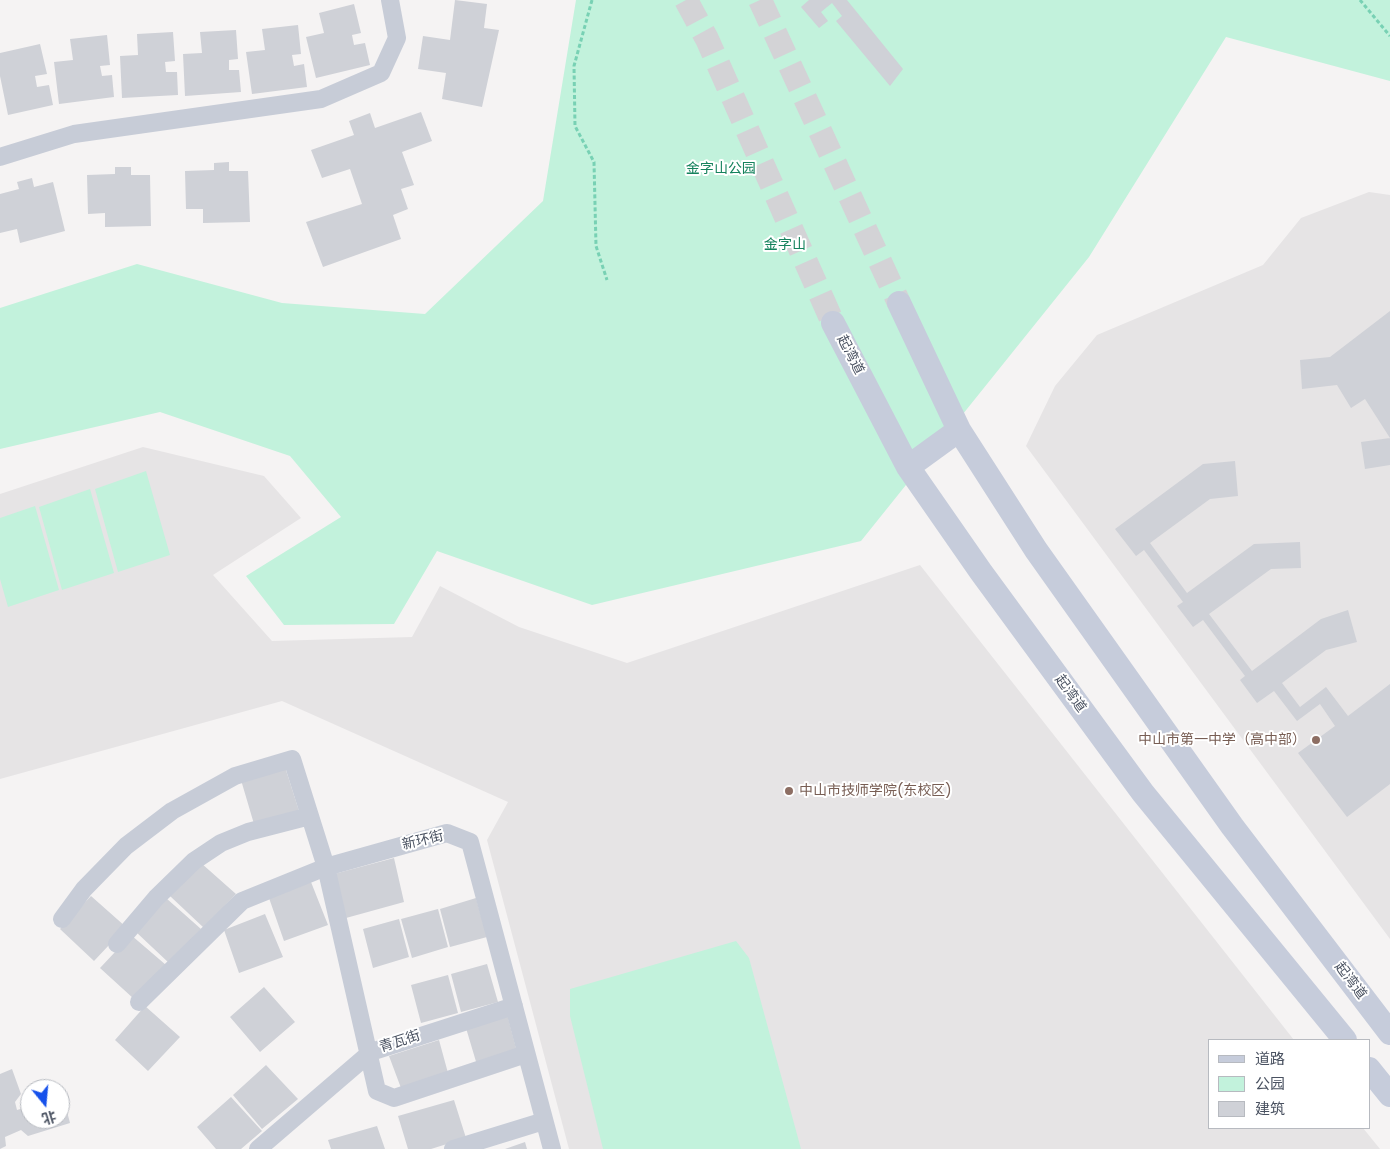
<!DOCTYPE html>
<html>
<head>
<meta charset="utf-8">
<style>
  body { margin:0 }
  #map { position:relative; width:1390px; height:1149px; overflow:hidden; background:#f5f3f3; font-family:Poppins,"Noto Sans SC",sans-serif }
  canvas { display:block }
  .legend { position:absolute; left:1208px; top:1039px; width:162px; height:90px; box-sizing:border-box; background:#fff; border:1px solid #b7bac0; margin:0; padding:6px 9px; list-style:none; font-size:15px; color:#4a5261 }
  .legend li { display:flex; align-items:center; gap:10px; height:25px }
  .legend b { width:25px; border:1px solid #b7bac0 }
  .north { position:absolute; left:20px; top:1079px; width:50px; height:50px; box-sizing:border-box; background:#fff; border:1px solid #b7bac0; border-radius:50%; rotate:163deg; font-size:14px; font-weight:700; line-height:20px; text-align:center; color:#4a5261 }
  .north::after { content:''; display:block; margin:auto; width:18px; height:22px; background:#1651eb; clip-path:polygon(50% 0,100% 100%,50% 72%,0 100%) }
</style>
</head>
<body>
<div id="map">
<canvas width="1390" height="1149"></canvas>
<ul class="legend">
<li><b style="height:6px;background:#c6ccdb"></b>道路</li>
<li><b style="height:14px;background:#c2f2dc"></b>公园</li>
<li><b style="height:14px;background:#cfd1d7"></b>建筑</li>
</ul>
<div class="north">北</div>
</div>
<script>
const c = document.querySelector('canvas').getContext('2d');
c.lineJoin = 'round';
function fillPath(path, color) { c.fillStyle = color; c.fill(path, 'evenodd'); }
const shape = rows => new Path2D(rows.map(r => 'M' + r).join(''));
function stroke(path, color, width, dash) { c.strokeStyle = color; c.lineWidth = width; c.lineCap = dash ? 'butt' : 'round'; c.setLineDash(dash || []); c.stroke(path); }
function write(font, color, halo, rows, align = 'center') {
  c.font = font + ' Poppins,"Noto Sans SC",sans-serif'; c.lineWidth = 4; c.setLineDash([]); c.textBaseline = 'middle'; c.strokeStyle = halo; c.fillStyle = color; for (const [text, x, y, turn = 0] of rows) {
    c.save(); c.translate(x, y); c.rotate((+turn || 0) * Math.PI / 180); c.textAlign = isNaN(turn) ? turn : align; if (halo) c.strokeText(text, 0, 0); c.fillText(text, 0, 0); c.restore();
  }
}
const education = shape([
  [1369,192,1390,195,1390,939,1026,446,1055,386,1097,335,1263,265,1301,218],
  [143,447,264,476,301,518,213,575,272,641,412,637,440,586,519,627,627,663,920,565,1294,1040,1209,1040,1209,1128,1363,1128,1380,1149,569,1149,487,840,508,802,282,701,0,779,0,494]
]);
const green = shape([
  [576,0,1390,0,1390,81,1226,37,1089,257,861,541,592,605,437,551,394,624,284,625,246,576,341,517,290,456,160,412,0,449,0,308,137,264,282,303,425,314,543,201],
  [146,471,170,555,118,572,95,489],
  [90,489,114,573,62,590,39,507],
  [35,506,59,590,8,607,0,579,0,518],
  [736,941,749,958,801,1149,603,1149,570,1016,570,989]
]);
const building = shape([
  [455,0,487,4,484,28,499,30,482,107,442,99,446,73,418,69,423,36,450,40],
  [809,0,847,0,903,69,890,86,836,21,842,16,832,3,821,12,828,21,819,28,801,7],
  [354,4,361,33,352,35,354,45,365,43,370,65,316,78,306,37,324,33,319,13],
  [298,25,301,54,292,55,294,66,304,64,307,87,252,94,246,52,265,50,262,29],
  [236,30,238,59,229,60,229,70,239,70,241,92,185,96,183,54,202,53,200,32],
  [173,32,175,61,165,62,166,72,177,72,178,95,122,98,120,56,138,55,137,34],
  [107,35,110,65,100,66,102,76,112,75,114,97,59,104,54,62,73,60,70,39],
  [40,44,47,74,35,76,37,87,49,85,53,105,8,115,0,76,0,53],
  [421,112,432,141,402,152,414,185,401,189,408,209,393,215,401,239,323,267,306,222,362,204,350,169,322,178,311,150,354,135,349,121,370,113,375,128],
  [229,162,229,171,248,171,250,222,203,223,203,209,186,209,185,171,214,170,214,163],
  [115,167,131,167,131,175,150,175,151,226,105,227,105,213,88,214,87,175,115,174],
  [32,178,34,187,53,182,65,231,20,243,17,229,0,233,0,194,19,189,17,182],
  [1390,311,1390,465,1365,469,1361,442,1390,438,1365,399,1351,408,1337,385,1302,389,1300,360,1330,357],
  [1235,461,1238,496,1210,499,1150,543,1187,593,1254,544,1300,542,1301,568,1271,569,1209,614,1252,671,1321,619,1348,610,1357,642,1326,650,1282,683,1300,707,1326,687,1348,716,1390,684,1390,784,1347,817,1298,753,1335,726,1320,704,1297,721,1274,691,1257,703,1240,680,1245,676,1203,620,1193,627,1177,606,1183,602,1144,550,1136,556,1115,529,1203,464],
  [285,767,299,811,254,824,241,780],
  [394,858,404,902,346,918,334,874],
  [201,863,236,894,204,928,170,896],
  [311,882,328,925,284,941,269,898],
  [91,896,126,927,94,961,60,929],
  [166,898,201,929,169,963,136,932],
  [476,898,487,937,450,947,440,909],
  [438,909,448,947,412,958,401,919],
  [265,914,283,957,239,973,224,930],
  [399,919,409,957,373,968,363,929],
  [131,935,166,965,134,999,100,968],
  [487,964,498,1002,461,1012,451,974],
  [448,975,458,1013,421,1023,411,985],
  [264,987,295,1022,260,1052,230,1017],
  [145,1006,180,1037,148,1071,115,1040],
  [507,1014,517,1052,477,1065,466,1028],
  [439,1040,448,1073,401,1088,389,1056],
  [266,1065,298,1099,262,1129,233,1095],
  [12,1069,21,1094,15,1102,17,1110,30,1106,30,1119,60,1119,60,1097,63,1096,70,1123,28,1136,21,1130,5,1137,6,1146,0,1149,0,1074],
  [231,1097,262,1131,241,1149,216,1149,197,1127],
  [454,1100,466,1138,431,1149,408,1149,398,1116],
  [377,1126,385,1149,331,1149,328,1140],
  [525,1142,527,1149,505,1149]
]);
const secondaryTunnel = shape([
  [686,0,707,39,833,323],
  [760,0,899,303]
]);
const path = shape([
  [592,0,574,66,575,126,594,162,596,246,607,280],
  [1360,0,1390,36]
]);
const street = shape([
  [0,157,74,134,321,99,381,73,397,38,390,0],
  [62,919,84,889,126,846,172,811,235,776,292,759,326,867,377,1091,394,1098,526,1054],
  [117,944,156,898,194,861,221,843,248,832,310,816],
  [139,1002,242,901,326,867,447,833,470,842,552,1149],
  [258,1149,371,1052,514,1006],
  [453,1149,544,1121]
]);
const secondary = shape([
  [899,303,959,430,1036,550,1232,826,1390,1033],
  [833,323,908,467,981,572,1143,793,1345,1040],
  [908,467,959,430],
  [1369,1069,1390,1095]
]);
const markers = [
  [1316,740,5,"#8d6e63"],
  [789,791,5,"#8d6e63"]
];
const parkNames = [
  ["金字山公园",721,169],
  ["金字山",785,245]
];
const streetNames = [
  ["起湾道",850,355,63],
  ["起湾道",1070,694,54],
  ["新环街",423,841,-13],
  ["起湾道",1350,981,53],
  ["青瓦街",400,1042,-18]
];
const educationNames = [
  ["中山市第一中学（高中部）",1306,740],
  ["中山市技师学院(东校区)",799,791,"left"]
];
fillPath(education, '#e6e4e5');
fillPath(green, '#c2f2dc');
fillPath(building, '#cfd1d7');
stroke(secondaryTunnel, '#d3d3d6', 24, [24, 12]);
stroke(path, '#78d1b4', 3, [4, 2.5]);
stroke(street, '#c7ccd7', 18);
stroke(secondary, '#c6ccdb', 24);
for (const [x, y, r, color] of markers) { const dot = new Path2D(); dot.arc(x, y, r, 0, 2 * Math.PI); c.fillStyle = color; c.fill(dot); stroke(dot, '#fff', 2); }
write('14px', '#15825d', '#fff', parkNames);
write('14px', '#4a5261', '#fff', streetNames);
write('14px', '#785e54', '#fff', educationNames, 'right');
</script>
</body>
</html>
